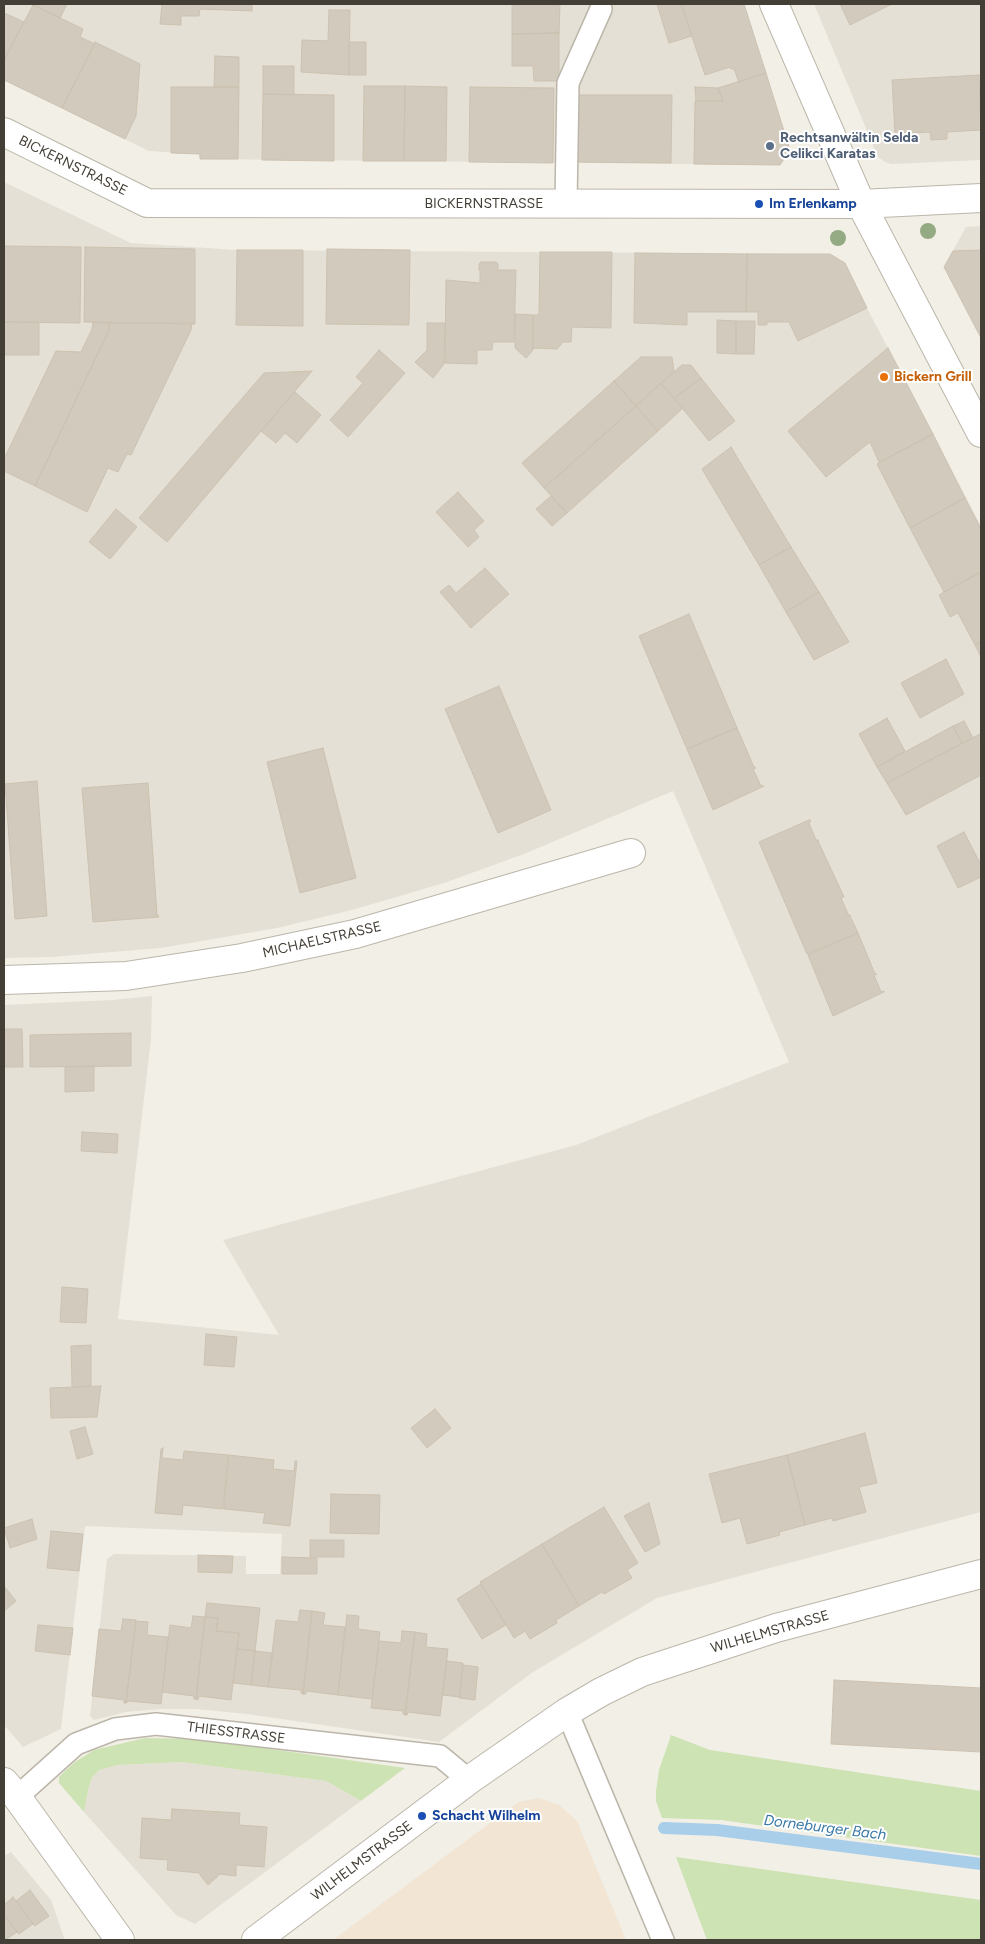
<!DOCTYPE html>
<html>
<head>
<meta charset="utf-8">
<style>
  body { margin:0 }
  #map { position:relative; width:985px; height:1944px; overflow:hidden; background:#f2efe7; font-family:Figtree,sans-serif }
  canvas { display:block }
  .frame { position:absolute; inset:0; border:5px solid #443f36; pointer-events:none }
</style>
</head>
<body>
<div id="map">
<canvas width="985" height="1944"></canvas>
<div class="frame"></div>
</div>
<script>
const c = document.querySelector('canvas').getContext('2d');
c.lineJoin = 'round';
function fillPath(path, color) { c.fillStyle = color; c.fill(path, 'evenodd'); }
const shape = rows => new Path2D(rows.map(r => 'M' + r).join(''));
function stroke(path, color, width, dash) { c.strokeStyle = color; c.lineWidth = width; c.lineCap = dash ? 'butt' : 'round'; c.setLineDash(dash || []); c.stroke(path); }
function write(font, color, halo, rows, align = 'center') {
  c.font = font + ' Figtree,sans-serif'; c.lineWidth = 4; c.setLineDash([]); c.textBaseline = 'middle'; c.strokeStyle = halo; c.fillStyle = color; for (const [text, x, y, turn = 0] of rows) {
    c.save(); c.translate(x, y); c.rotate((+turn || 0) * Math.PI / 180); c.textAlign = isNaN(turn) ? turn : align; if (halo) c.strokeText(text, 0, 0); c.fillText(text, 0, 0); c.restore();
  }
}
const residential = shape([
  [4,4,744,4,790,150,780,165,200,159,199,154,149,151,4,80],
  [814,4,981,4,981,160,891,164,885,162,878,157],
  [4,182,131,243,237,250,830,254,845,263,867,308,981,526,981,1512,657,1598,533,1672,439,1742,247,1714,195,1709,161,1709,126,1712,94,1720,90,1716,107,1559,114,1554,246,1556,246,1574,280,1574,282,1534,85,1526,61,1729,23,1747,4,1725,4,1005,112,1000,152,996,151,1039,118,1319,279,1335,223,1240,576,1145,789,1062,673,791,524,854,444,883,352,910,277,928,161,948,51,957,4,958],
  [981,226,981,338,944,267,966,227],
  [182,1762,326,1781,361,1801,195,1924,176,1915,84,1812,89,1786,92,1778,99,1770,118,1765],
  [11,1852,51,1900,65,1940,4,1940,4,1856]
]);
const commercial = shape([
  [539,1798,559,1805,577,1821,626,1940,333,1940,518,1802]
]);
const green = shape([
  [671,1735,710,1750,981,1791,981,1856,721,1820,662,1818,656,1801,656,1791,659,1770],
  [145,1738,200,1739,405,1768,361,1801,326,1781,182,1762,118,1765,99,1770,92,1778,89,1786,84,1812,59,1783,59,1777,65,1771,75,1762,94,1750],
  [676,1857,981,1900,981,1940,707,1940]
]);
const stream = shape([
  [664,1828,717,1830,981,1864]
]);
const building = shape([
  [34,4,67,4,60,18,33,5,34,4],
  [162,4,252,4,252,11,200,9,199,16,181,16,181,25,160,24,162,4],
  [512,4,560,4,559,33,512,34,512,4],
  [657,4,681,4,692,36,669,43,657,4],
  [681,4,744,4,766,73,739,82,734,69,731,69,730,67,705,75,681,4],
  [840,4,892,4,850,25,840,4],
  [33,5,83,29,80,37,95,44,62,108,4,80,4,60,33,5],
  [329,10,350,10,349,75,301,72,302,40,328,41,329,10],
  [4,13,24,22,4,60,4,13],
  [559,33,559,81,534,81,533,66,512,66,512,34,559,33],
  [95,42,140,64,136,116,125,139,62,108,95,42],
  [349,42,366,42,366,75,349,75,349,42],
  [215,56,239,57,239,87,214,87,215,56],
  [263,66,294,66,294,95,263,94,263,66],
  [766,73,790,150,780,165,694,164,695,101,723,101,718,88,766,73],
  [979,75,981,130,947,132,947,139,931,140,930,132,895,134,892,80,979,75],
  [364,86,405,86,404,161,363,161,364,86],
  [405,86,447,87,446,161,404,161,405,86],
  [171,87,239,87,238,159,200,159,200,154,171,153,171,87],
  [470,87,554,88,553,163,469,162,470,87],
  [695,87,718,88,723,101,696,101,695,87],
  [263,94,334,95,334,161,262,160,263,94],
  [577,95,672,95,671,163,576,162,577,95],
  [4,246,81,247,80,323,4,322,4,246],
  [85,247,195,249,195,324,84,322,85,247],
  [327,249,410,250,409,325,326,324,327,249],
  [237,250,303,250,303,326,236,325,237,250],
  [981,250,981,338,944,267,953,251,981,250],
  [540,252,612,252,611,328,572,327,571,342,563,342,557,349,533,348,533,315,539,315,540,252],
  [635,253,747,254,746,312,687,312,687,325,634,323,635,253],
  [747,254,830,254,845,263,867,308,798,341,789,322,767,322,767,325,758,325,758,312,746,312,747,254],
  [481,262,496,262,498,264,498,270,516,270,514,342,493,342,492,350,477,350,477,364,445,363,446,280,480,283,480,270,479,270,479,264,481,262],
  [515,314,533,315,533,350,526,358,515,348,515,314],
  [717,320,736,321,736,354,717,353,717,320],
  [736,321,755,321,754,354,736,354,736,321],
  [4,322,39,322,39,355,4,355,4,322],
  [93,322,109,323,109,330,35,486,4,471,4,459,56,351,81,352,92,329,93,322],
  [109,323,192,323,191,330,131,455,127,454,118,472,108,468,87,512,35,486,109,330,109,323],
  [427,323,445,323,444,364,433,378,415,362,427,350,427,323],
  [888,348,933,434,879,462,870,442,826,477,788,431,888,348],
  [379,350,405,373,348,437,330,420,363,383,356,377,379,350],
  [641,357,672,357,674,372,636,406,614,381,641,357],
  [682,365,691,365,701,378,674,398,661,383,682,365],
  [312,371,167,542,139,518,264,373,312,371],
  [701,378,735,421,709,441,674,398,701,378],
  [614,381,636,406,544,488,522,463,614,381],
  [661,383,683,408,658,431,636,406,661,383],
  [295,392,321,415,297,443,285,433,276,443,261,431,295,392],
  [636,406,658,431,567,513,544,488,636,406],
  [933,434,965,498,910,528,877,464,933,434],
  [731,447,791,547,759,565,702,469,731,447],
  [458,492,484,521,474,530,479,537,468,547,436,512,458,492],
  [551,496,567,513,552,526,536,509,551,496],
  [965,498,981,529,981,572,944,592,910,528,965,498],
  [116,509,137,527,110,559,89,542,116,509],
  [791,547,819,592,786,612,759,565,791,547],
  [485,568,509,594,471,628,440,592,449,585,456,593,485,568],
  [981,572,981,642,975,645,958,613,950,617,939,595,981,572],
  [819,592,849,642,814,660,786,612,819,592],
  [689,614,737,728,687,749,639,636,689,614],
  [981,642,981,657,975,645,981,642],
  [946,659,964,694,920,718,901,683,946,659],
  [499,686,551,810,498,833,445,709,499,686],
  [887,718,905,751,877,767,859,734,887,718],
  [964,721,973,738,962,743,953,726,964,721],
  [953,726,962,743,887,783,877,767,953,726],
  [737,728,754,767,756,768,753,769,761,786,764,786,713,810,687,749,737,728],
  [980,734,981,736,981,775,906,815,887,783,980,734],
  [323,748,356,878,300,893,267,762,323,748],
  [37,781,47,916,15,919,5,784,37,781],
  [148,783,157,915,158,915,159,917,93,922,82,788,148,783],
  [809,820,811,821,809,823,816,840,819,840,818,841,844,897,841,898,849,916,851,915,850,916,858,933,807,954,759,842,809,820],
  [964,832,981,865,981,877,958,888,937,846,964,832],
  [858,933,875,974,877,974,874,975,881,992,884,991,884,992,833,1016,808,955,858,933],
  [4,1029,22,1029,23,1067,4,1067,4,1029],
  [131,1033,131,1066,30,1067,30,1035,131,1033],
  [94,1066,94,1091,65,1092,65,1067,94,1066],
  [82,1132,118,1134,117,1153,81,1151,82,1132],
  [62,1287,88,1289,86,1323,60,1322,62,1287],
  [206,1334,237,1337,234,1367,204,1365,206,1334],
  [91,1345,91,1386,72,1387,71,1346,91,1345],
  [101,1386,97,1417,51,1418,50,1388,101,1386],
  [435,1409,451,1428,427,1448,411,1428,435,1409],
  [85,1427,93,1454,77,1459,70,1431,85,1427],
  [865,1433,877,1483,859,1487,866,1512,833,1521,832,1518,805,1525,787,1455,865,1433],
  [163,1448,162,1458,183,1460,184,1451,228,1455,223,1509,183,1505,182,1515,155,1513,161,1449,163,1448],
  [229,1455,274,1460,273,1469,294,1471,295,1461,297,1461,290,1526,263,1523,265,1513,224,1509,229,1455],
  [787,1455,805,1525,779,1532,780,1535,747,1544,740,1518,722,1523,709,1474,787,1455],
  [331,1494,380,1495,379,1534,330,1533,331,1494],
  [649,1503,660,1544,645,1552,624,1516,649,1503],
  [604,1507,638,1563,627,1570,632,1578,604,1594,602,1592,579,1606,542,1544,604,1507],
  [32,1519,37,1539,10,1548,4,1528,32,1519],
  [51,1531,83,1534,79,1571,47,1568,51,1531],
  [310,1540,344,1540,344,1557,310,1557,310,1540],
  [542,1544,579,1606,556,1620,557,1623,530,1639,525,1631,514,1638,480,1582,542,1544],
  [198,1555,233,1556,232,1573,198,1572,198,1555],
  [282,1557,317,1558,317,1574,282,1574,282,1557],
  [481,1584,506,1625,482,1639,457,1599,481,1584],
  [4,1586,16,1601,4,1611,4,1586],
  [207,1603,260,1608,255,1651,237,1649,239,1633,216,1631,218,1618,205,1617,207,1603],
  [300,1610,312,1611,303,1694,301,1693,301,1690,268,1687,276,1620,298,1622,300,1610],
  [312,1611,325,1613,323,1625,345,1627,338,1695,306,1691,306,1694,303,1694,312,1611],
  [347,1615,359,1616,358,1629,380,1632,372,1699,338,1695,347,1615],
  [193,1616,205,1617,196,1699,194,1699,194,1696,162,1692,170,1625,191,1628,193,1616],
  [205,1617,218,1618,216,1631,239,1633,231,1700,199,1696,198,1700,196,1699,205,1617],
  [123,1619,136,1620,126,1703,124,1703,124,1700,92,1696,99,1629,121,1631,123,1619],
  [136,1621,148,1622,147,1635,168,1637,161,1704,129,1701,126,1703,136,1621],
  [38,1625,73,1628,70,1655,35,1651,38,1625],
  [402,1631,415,1632,405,1715,403,1714,403,1711,371,1708,379,1641,401,1643,402,1631],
  [415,1632,427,1634,426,1647,448,1649,440,1716,408,1712,407,1715,405,1715,415,1632],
  [237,1649,255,1651,251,1685,233,1683,237,1649],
  [255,1651,273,1653,268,1687,251,1685,255,1651],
  [447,1661,463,1663,460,1697,442,1695,447,1661],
  [463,1665,478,1667,475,1700,459,1698,463,1665],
  [834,1680,981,1688,981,1752,831,1744,834,1680],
  [172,1809,240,1813,239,1825,267,1827,264,1867,236,1865,236,1876,218,1874,218,1876,208,1885,200,1875,200,1873,167,1870,168,1860,140,1858,142,1818,171,1820,172,1809],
  [30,1890,49,1916,35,1926,16,1901,30,1890],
  [13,1897,33,1924,19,1934,4,1915,4,1905,13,1897],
  [4,1915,17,1932,5,1940,4,1940,4,1915]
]);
const service = shape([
  [566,204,568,83,601,9],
  [567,1712,663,1940],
  [17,1797,76,1744,115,1729,156,1724,440,1756,469,1780]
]);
const minor = shape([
  [774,4,861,204,981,433],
  [4,132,147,203,861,204,981,198],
  [4,980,126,976,242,958,355,934,631,853],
  [4,1782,17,1797,120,1940]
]);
const tertiary = shape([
  [256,1940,469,1780,567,1712,601,1692,642,1672,776,1628,981,1574]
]);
const trees = [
  [928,231],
  [838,238]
];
const markers = [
  [770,146,5,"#5c6f8a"],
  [759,204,5,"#1a4fb4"],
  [884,377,5,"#e8710a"],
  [422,1816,5,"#1a4fb4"]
];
const serviceNames = [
  ["Rechtsanwältin Selda",780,138],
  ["Celikci Karatas",780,154]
];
const streetNames = [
  ["BICKERNSTRASSE",73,166,26],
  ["BICKERNSTRASSE",484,204],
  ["MICHAELSTRASSE",322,940,-13],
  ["WILHELMSTRASSE",770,1632,-16],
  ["THIESSTRASSE",236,1733,7],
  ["WILHELMSTRASSE",362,1861,-37]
];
const transitNames = [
  ["Im Erlenkamp",769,204],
  ["Schacht Wilhelm",432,1816]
];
const foodNames = [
  ["Bickern Grill",894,377]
];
const waterNames = [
  ["Dorneburger Bach",825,1828,7]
];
fillPath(residential, '#e5e0d5');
fillPath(commercial, '#f2e5d3');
fillPath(green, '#cde3b3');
stroke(stream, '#a8ceea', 12);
fillPath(building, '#d2cabd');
stroke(building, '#cdc2b1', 1);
stroke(service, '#bcb6aa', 24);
stroke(minor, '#bcb6aa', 30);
stroke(tertiary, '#bcb6aa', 30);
stroke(service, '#fff', 21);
stroke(minor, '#fff', 28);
stroke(tertiary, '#fff', 28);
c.fillStyle = '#94aa82';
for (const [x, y] of trees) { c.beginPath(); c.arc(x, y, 8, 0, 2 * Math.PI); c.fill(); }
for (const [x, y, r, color] of markers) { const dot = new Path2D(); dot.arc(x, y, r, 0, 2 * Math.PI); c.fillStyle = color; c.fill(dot); stroke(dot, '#fff', 2); }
write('bold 14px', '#4e5e75', '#fff', serviceNames, 'left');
write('14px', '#443f36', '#fff', streetNames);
write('bold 14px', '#164399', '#fff', transitNames, 'left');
write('bold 14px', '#c56008', '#fff', foodNames, 'left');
write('italic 15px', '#3978a7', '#fff', waterNames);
</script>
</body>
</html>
